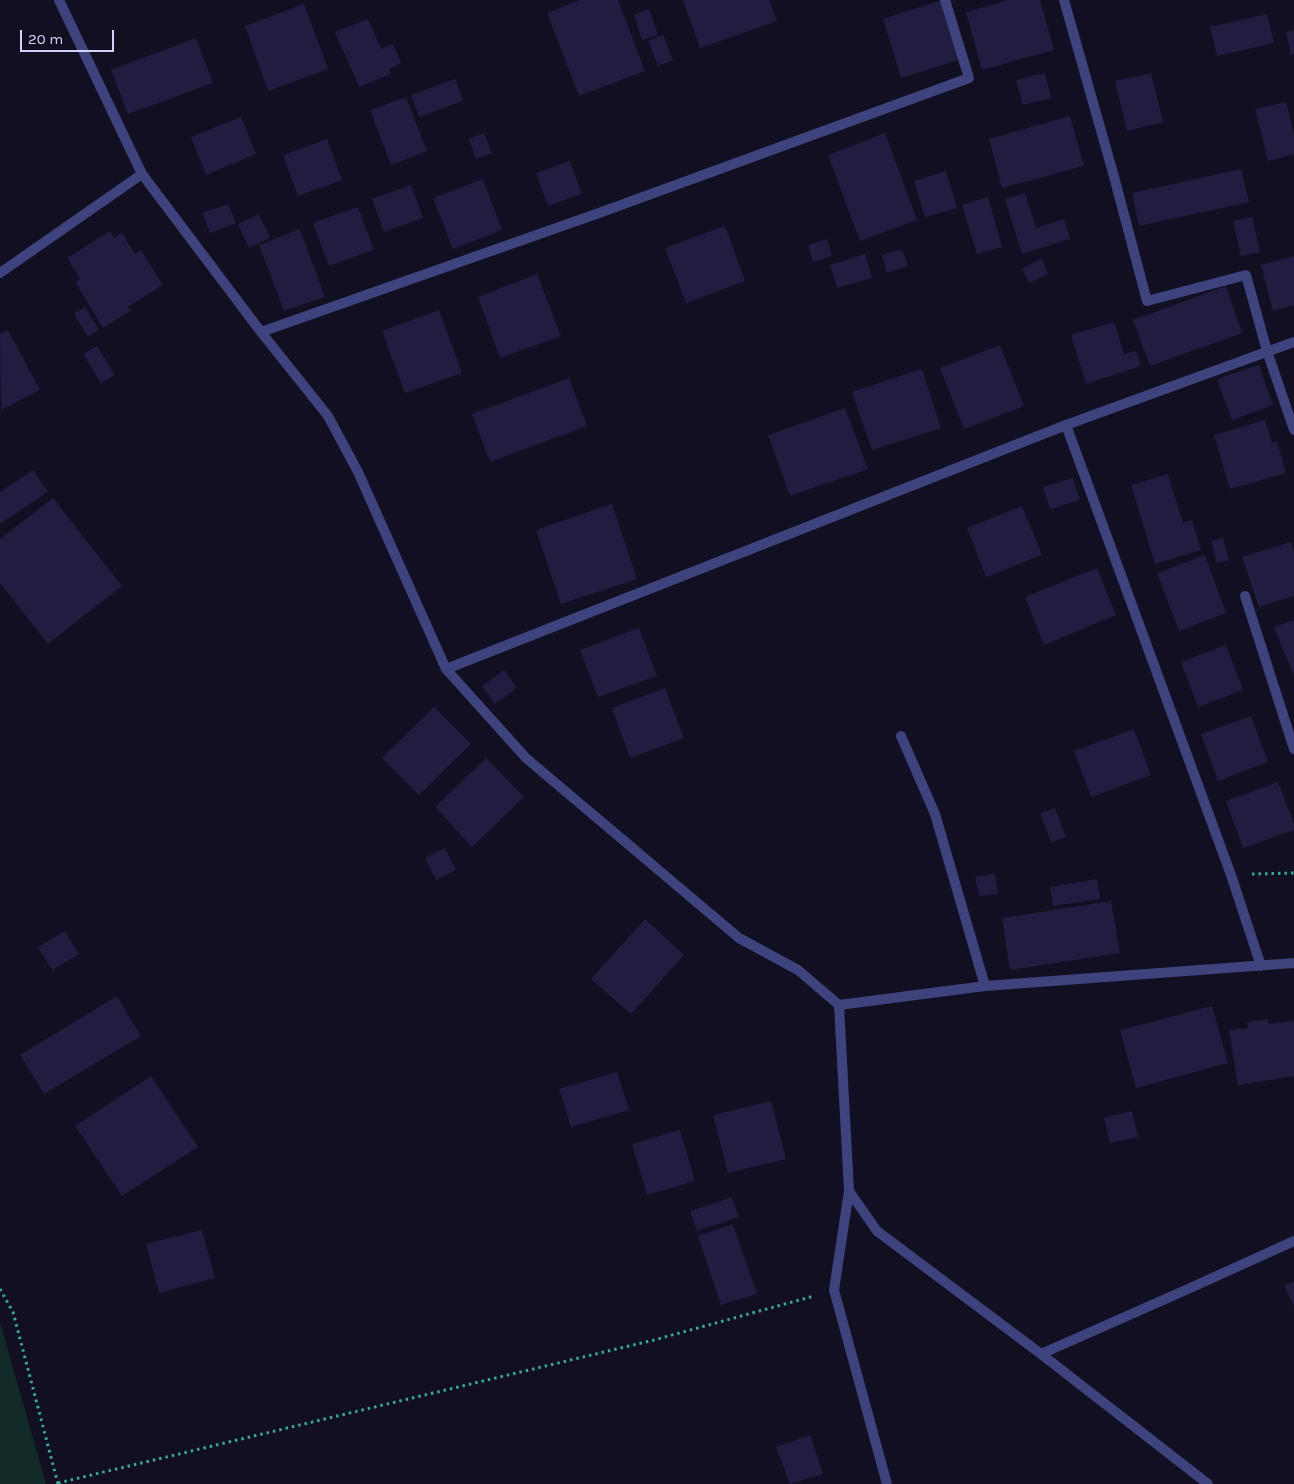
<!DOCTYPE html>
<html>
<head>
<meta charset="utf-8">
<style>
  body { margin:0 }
  #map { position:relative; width:1294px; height:1484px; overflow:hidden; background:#110f21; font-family:Karla,sans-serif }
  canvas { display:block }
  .scale { position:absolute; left:20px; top:30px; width:94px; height:22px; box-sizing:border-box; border:2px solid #d4d3fc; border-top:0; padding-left:6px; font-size:15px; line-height:18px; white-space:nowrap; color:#d4d3fc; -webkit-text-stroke:4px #110f21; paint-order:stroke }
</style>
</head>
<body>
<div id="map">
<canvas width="1294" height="1484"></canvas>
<div class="scale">20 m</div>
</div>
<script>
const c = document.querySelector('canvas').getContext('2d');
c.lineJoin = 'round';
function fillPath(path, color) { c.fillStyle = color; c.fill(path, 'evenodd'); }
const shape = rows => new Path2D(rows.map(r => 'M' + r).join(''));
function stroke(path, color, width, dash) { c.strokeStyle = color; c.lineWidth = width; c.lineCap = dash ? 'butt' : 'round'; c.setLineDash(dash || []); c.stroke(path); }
const green = shape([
  [0,1322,46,1484,0,1484]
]);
const building = shape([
  [580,0,618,0,645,71,579,96,547,13],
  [683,0,769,0,777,21,700,48],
  [942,0,962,59,901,78,883,19],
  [1008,0,1040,0,1054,50,982,70,966,12],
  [304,4,328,69,268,91,245,26],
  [649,9,658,35,642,40,634,15],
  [1267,14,1274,43,1217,56,1210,27],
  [368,19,381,49,393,44,401,63,389,69,391,74,359,87,335,32],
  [1294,30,1294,54,1291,55,1286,32],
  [663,35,673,60,658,66,648,41],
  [196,38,213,83,128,114,111,70],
  [1045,73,1051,98,1023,105,1016,80],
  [1151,73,1163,122,1127,131,1115,81],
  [455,79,463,101,419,117,411,95],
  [406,97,427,151,391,165,370,110],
  [1286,102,1294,135,1294,154,1268,161,1255,109],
  [1070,116,1084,166,1002,188,989,139],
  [241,117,256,154,206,175,191,137],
  [484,133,492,153,476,159,469,139],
  [885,133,917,220,860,241,828,155],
  [327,139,342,180,298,196,283,155],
  [570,161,582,194,548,206,536,173],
  [1241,169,1249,202,1139,226,1132,193],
  [946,171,957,208,925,217,914,181],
  [483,179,502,230,453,249,433,198],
  [411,185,423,218,384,232,372,199],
  [1025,193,1036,228,1064,219,1070,239,1022,254,1005,199],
  [988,197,1002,247,977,254,962,205],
  [228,204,236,223,210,233,202,213],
  [358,207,374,250,329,266,313,223],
  [259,214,270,238,249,248,238,224],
  [1252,217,1260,252,1241,256,1233,221],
  [725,226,745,281,686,303,665,248],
  [300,229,325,297,284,311,259,245],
  [110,231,114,238,122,233,135,254,141,250,163,285,128,307,130,311,103,328,75,282,80,279,67,258],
  [827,239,832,256,813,262,808,245],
  [902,249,908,266,887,273,882,255],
  [865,254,872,278,837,288,830,265],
  [1294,256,1294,305,1273,311,1261,265],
  [1042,259,1048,274,1029,283,1022,268],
  [537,274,561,336,500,358,478,297],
  [1226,286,1242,333,1150,366,1133,320],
  [85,307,99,330,88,337,74,314],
  [439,310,462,373,405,393,382,331],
  [1114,322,1124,354,1136,351,1141,366,1086,384,1071,335],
  [8,330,40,390,1,410,0,334],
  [1000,345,1024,406,964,429,940,368],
  [97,346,115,375,101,383,83,354],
  [1259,365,1273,405,1232,420,1217,379],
  [922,369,941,428,872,450,852,392],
  [569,378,587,426,490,462,472,414],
  [845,408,868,469,790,496,768,435],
  [1265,420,1272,443,1277,441,1286,473,1230,489,1214,435],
  [33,470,48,492,0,524,0,492],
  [1168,474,1183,523,1192,520,1201,550,1155,564,1131,485],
  [1073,478,1080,500,1050,509,1043,487],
  [53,498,122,586,48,644,0,583,0,539],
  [612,504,637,579,561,604,536,530],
  [1022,506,1042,555,986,577,967,528],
  [1223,538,1229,560,1217,563,1211,541],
  [1291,542,1294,550,1294,596,1259,607,1242,557],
  [1205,555,1226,613,1179,631,1157,573],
  [1097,568,1116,615,1044,645,1025,597],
  [1294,620,1294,676,1274,627],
  [639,628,657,676,598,697,580,650],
  [1226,645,1243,690,1198,707,1181,662],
  [504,670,517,688,495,704,482,686],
  [665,688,684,738,630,758,612,708],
  [434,707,471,744,419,795,382,758],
  [1251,716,1268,762,1218,781,1201,734],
  [1134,729,1151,775,1091,797,1074,751],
  [486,758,524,797,472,847,435,807],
  [1278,782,1294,824,1294,830,1243,848,1226,801],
  [1055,808,1066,837,1051,842,1040,813],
  [445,848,456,870,436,880,425,858],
  [995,874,998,894,979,896,975,877],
  [1097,879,1100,899,1053,906,1050,887],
  [1111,901,1120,953,1010,970,1002,918],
  [645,919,684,955,631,1014,591,979],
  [65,931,79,954,52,970,38,947],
  [117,996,141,1036,44,1094,20,1055],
  [1212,1006,1228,1063,1136,1088,1120,1030],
  [1268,1019,1268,1024,1294,1021,1294,1076,1238,1085,1229,1030,1248,1028,1247,1022],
  [617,1072,629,1110,571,1127,559,1089],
  [151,1076,198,1147,122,1196,75,1126],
  [771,1101,786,1159,728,1173,713,1115],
  [1132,1111,1138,1137,1110,1143,1104,1118],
  [680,1130,695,1181,647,1195,632,1144],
  [732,1197,739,1217,697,1231,690,1211],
  [733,1224,757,1294,721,1305,698,1236],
  [202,1230,215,1278,159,1293,146,1244],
  [1294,1281,1294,1306,1284,1286],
  [810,1435,823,1474,790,1484,776,1447]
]);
const path = shape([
  [1252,874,1294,873],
  [0,1289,13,1312,58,1484],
  [58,1483,654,1340,814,1296]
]);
const lane = shape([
  [1113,173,1147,301,1246,275,1267,351,1294,430],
  [1066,425,1231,875,1261,966],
  [1245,596,1294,749],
  [446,669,1066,425,1294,342],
  [901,736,935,814,985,986],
  [839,1005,985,986,1294,963],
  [1041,1354,1188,1289,1294,1241]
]);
const street = shape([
  [59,0,142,174,261,332,328,416,358,472,446,669,526,758,739,938,798,970,839,1005,849,1191,877,1231,1041,1354,1208,1484],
  [1064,0,1113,173],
  [0,273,142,174],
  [261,332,599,213,969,78,945,0],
  [849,1191,834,1290,887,1484]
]);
fillPath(green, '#132b28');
fillPath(building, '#211d41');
stroke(path, '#38ab98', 3, [2.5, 4]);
stroke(lane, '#3e427d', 10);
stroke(street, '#3e427d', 10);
</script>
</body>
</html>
